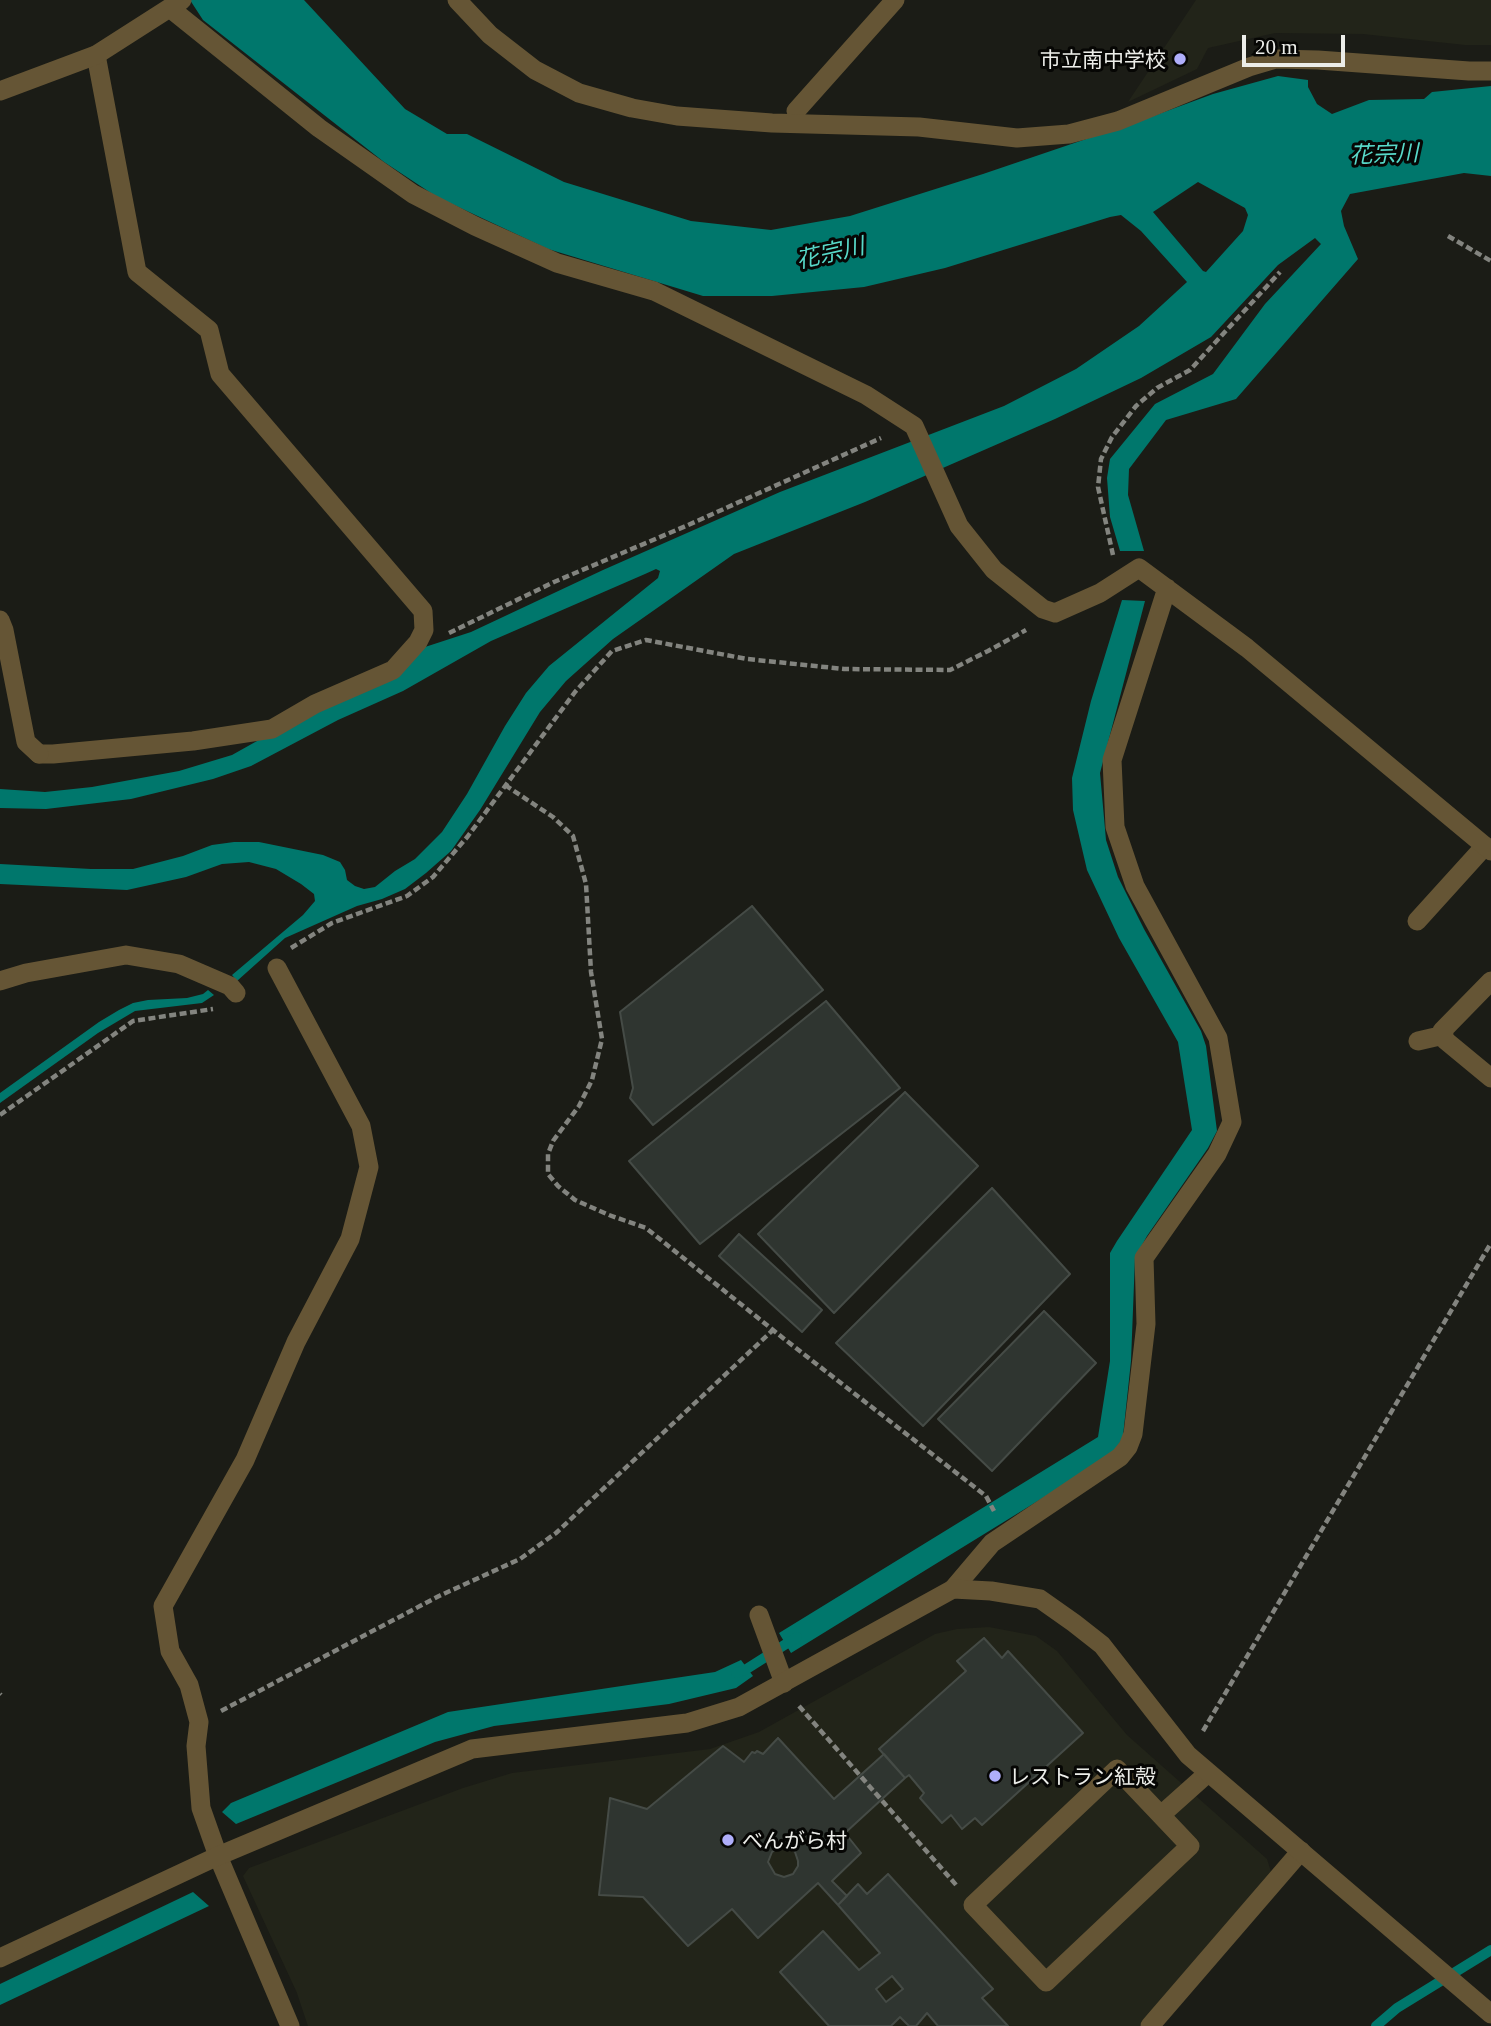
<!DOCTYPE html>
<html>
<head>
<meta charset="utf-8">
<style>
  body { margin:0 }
  #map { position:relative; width:1491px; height:2026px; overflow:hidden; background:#1b1c16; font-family:Georgia,serif }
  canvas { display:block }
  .scale { position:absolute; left:1242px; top:35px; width:103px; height:32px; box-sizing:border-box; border:4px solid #ecede9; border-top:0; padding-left:9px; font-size:21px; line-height:24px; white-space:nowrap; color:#ecede9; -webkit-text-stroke:5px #060604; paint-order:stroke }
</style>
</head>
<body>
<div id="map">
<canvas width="1491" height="2026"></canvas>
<div class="scale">20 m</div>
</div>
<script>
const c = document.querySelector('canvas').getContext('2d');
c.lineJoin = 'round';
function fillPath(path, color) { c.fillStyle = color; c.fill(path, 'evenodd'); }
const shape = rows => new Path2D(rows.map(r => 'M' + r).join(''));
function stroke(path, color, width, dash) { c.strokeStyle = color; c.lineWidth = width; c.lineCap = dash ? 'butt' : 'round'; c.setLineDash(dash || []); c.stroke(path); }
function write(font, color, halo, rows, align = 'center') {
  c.font = font + ' Georgia,"Noto Sans JP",serif'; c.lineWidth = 6; c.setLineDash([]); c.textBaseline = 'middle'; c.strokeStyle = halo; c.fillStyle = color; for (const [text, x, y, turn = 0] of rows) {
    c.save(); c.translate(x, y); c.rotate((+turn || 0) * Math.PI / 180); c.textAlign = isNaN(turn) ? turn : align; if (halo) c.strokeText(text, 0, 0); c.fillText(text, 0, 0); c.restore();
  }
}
const built = shape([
  [1196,0,1491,0,1491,45,1465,45,1363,34,1275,33,1208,48,1197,69,1128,102],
  [989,1627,1036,1636,1057,1651,1127,1735,1267,1859,1273,1878,1140,2026,308,2026,297,1993,243,1876,249,1868,463,1788,512,1773,710,1749,759,1732,935,1634,957,1629]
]);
const water = shape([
  [190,0,304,0,405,109,447,134,467,134,564,182,691,221,771,230,850,216,983,174,1145,119,1213,94,1278,76,1308,80,1308,87,1317,104,1332,114,1369,100,1424,99,1432,92,1491,86,1491,176,1464,173,1350,194,1341,211,1344,226,1358,259,1236,399,1166,420,1129,469,1128,495,1144,551,1120,551,1110,517,1107,478,1110,459,1155,404,1213,374,1265,304,1321,244,1315,238,1278,265,1211,337,1141,378,1055,419,865,502,734,554,613,639,566,681,540,712,480,810,451,851,426,873,405,889,382,899,357,906,285,938,237,981,232,975,303,915,315,901,314,894,301,884,276,869,249,862,222,864,186,877,127,890,0,884,0,864,91,869,133,869,183,856,212,845,234,842,259,842,323,855,340,862,345,870,347,880,355,886,364,889,375,887,395,871,415,859,442,832,467,794,505,726,526,693,549,666,658,578,660,571,656,569,645,574,491,641,403,691,338,720,251,766,213,779,131,799,46,809,0,808,0,789,45,792,92,787,179,771,232,755,425,647,471,632,603,570,780,492,1004,406,1076,369,1139,326,1187,282,1141,231,1121,215,1110,217,945,268,864,287,772,296,703,296,548,249,437,197,384,162,203,20],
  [1198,182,1245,208,1248,215,1243,231,1206,272,1203,271,1153,212],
  [1122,600,1145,601,1100,773,1106,840,1118,877,1144,929,1201,1031,1206,1046,1217,1131,1208,1148,1147,1236,1135,1258,1131,1361,1123,1436,1118,1447,1106,1459,791,1653,779,1633,1098,1437,1110,1361,1110,1253,1117,1241,1192,1130,1178,1042,1119,938,1087,870,1073,810,1072,778,1091,701],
  [208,990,214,995,202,1003,135,1011,98,1033,0,1103,0,1093,99,1022,119,1010,133,1003,148,1000,187,998,203,994],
  [741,1660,753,1676,736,1688,669,1704,494,1726,435,1742,236,1824,222,1812,231,1803,448,1712,715,1672],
  [193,1892,209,1906,0,2005,0,1984]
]);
const stream = shape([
  [736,1673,745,1670,797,1637],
  [1376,2026,1397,2008,1491,1950]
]);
const building = shape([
  [752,906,823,990,653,1125,630,1098,633,1088,620,1012,752,906],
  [826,1001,900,1088,700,1244,629,1161,826,1001],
  [905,1092,978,1166,834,1313,758,1234,905,1092],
  [992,1188,1070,1274,923,1426,836,1343,992,1188],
  [739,1234,822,1310,802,1332,719,1256,739,1234],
  [1044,1311,1096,1363,992,1471,938,1419,1044,1311],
  [984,1638,1002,1658,1008,1651,1083,1733,982,1825,975,1818,962,1829,951,1815,942,1823,920,1798,924,1793,909,1775,905,1778,879,1749,966,1671,957,1661,984,1638],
  [778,1738,834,1799,884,1754,905,1778,845,1833,861,1853,832,1881,847,1896,838,1905,818,1883,758,1938,732,1909,688,1946,643,1897,599,1895,610,1798,647,1809,723,1746,744,1762,752,1752,755,1753,757,1751,763,1754,778,1738],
  [781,1847,791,1849,795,1852,798,1861,798,1866,793,1874,784,1877,775,1874,768,1862,772,1852,781,1847],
  [888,1874,993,1989,982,1998,1008,2026,938,2026,927,2013,916,2026,909,2026,900,2017,891,2026,829,2026,780,1972,823,1931,859,1970,880,1953,838,1905,858,1884,867,1894,888,1874],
  [892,1976,903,1989,886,2002,876,1989,892,1976]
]);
const path = shape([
  [1448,236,1491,261],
  [1113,555,1098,487,1101,459,1112,437,1136,406,1157,388,1190,370,1280,272],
  [449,633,554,582,686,526,881,438],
  [505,785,553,817,573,836,586,884,591,972,602,1039,592,1080,579,1106,553,1141,548,1154,548,1174,558,1186,575,1200,609,1215,646,1228,783,1338,986,1496,994,1511],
  [291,948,332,923,407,896,433,877,468,836,575,692,612,651,646,640,747,659,844,669,950,670,988,651,1026,630],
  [0,1115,133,1021,213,1009],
  [0,1694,1,1695],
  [799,1706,957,1886],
  [221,1711,439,1596,520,1559,556,1533,773,1330],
  [1203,1731,1491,1243]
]);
const service = shape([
  [796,111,895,0],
  [39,754,53,754,193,741,272,729,315,704,393,670,418,642,424,630,423,611,220,374,209,330,137,272,96,55],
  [1417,921,1485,846],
  [1491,981,1442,1031,1445,1040,1491,1078],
  [1418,1041,1444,1035],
  [759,1615,784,1683],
  [1117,1769,1190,1846,1046,1982,973,1905,1117,1769],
  [1161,1815,1208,1773],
  [1150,2026,1301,1851]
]);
const minor = shape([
  [457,0,490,35,535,70,579,93,632,108,677,116,772,123,919,127,1017,138,1069,134,1118,121,1249,67,1276,59,1318,60,1469,71,1491,71],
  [171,9,319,128,413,194,475,226,557,263,654,291,866,395,914,426,959,526,994,570,1043,609,1055,613,1100,593,1139,568,1247,648,1491,851],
  [0,91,96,55,182,0],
  [0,620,4,630,26,742,39,754],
  [277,968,361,1126,369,1167,350,1239,296,1342,245,1460,163,1606,170,1651,189,1685,199,1722,196,1746,201,1808,218,1856,290,2026],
  [0,981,26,973,126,955,179,964,230,986,236,993],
  [953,1589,992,1543,1120,1457,1128,1447,1133,1434,1146,1324,1144,1258,1217,1154,1232,1122,1218,1038,1135,886,1115,827,1112,760,1167,588]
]);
const tertiary = shape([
  [0,1958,218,1856,472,1749,687,1723,739,1707,953,1589,991,1591,1040,1599,1074,1623,1102,1645,1188,1755,1491,2014]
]);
const markers = [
  [1180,59,7,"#afaefa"],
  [995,1776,7,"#afaefa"],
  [728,1840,7,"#afaefa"]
];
const poiNames = [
  ["市立南中学校",1166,59,"right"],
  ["レストラン紅殻",1009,1776],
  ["べんがら村",742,1840]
];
const waterNames = [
  ["花宗川",1384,153,-2],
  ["花宗川",830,252,-13]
];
fillPath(built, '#222419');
fillPath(water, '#00776c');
stroke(stream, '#00776c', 10);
fillPath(building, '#2f3530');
stroke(building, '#454b46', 2);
stroke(path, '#83847f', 4.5, [7, 3.5]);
stroke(service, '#655535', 19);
stroke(minor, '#655535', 19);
stroke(tertiary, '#655535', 19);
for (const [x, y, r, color] of markers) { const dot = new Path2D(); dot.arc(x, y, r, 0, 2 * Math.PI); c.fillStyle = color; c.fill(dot); stroke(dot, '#060604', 2.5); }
write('21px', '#ecede9', '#060604', poiNames, 'left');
write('italic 23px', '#58d9c9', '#060604', waterNames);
</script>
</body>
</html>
